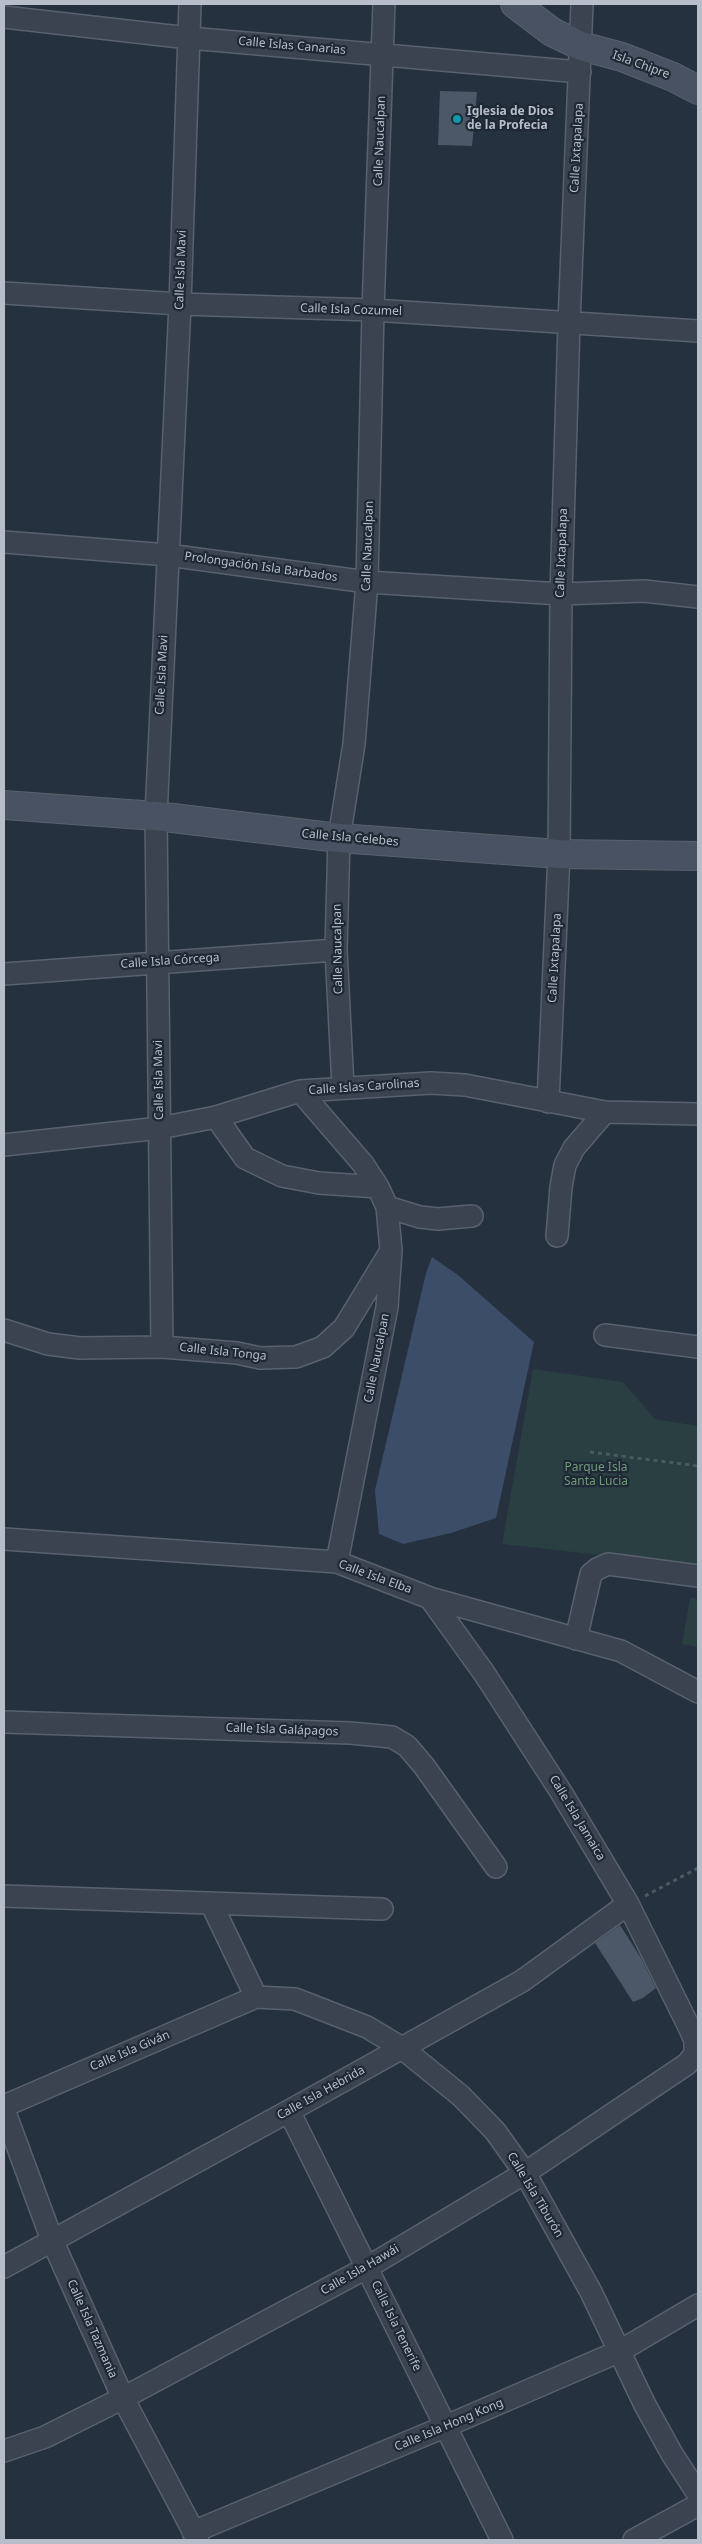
<!DOCTYPE html>
<html>
<head>
<meta charset="utf-8">
<style>
  body { margin:0 }
  #map { position:relative; width:702px; height:2544px; overflow:hidden; background:#26313f; font-family:"Noto Sans",sans-serif }
  canvas { display:block }
  .frame { position:absolute; inset:0; border:5px solid #b7beca; pointer-events:none }
</style>
</head>
<body>
<div id="map">
<canvas width="702" height="2544"></canvas>
<div class="frame"></div>
</div>
<script>
const c = document.querySelector('canvas').getContext('2d');
c.lineJoin = 'round';
function fillPath(path, color) { c.fillStyle = color; c.fill(path, 'evenodd'); }
const shape = rows => new Path2D(rows.map(r => 'M' + r).join(''));
function stroke(path, color, width, dash) { c.strokeStyle = color; c.lineWidth = width; c.lineCap = dash ? 'butt' : 'round'; c.setLineDash(dash || []); c.stroke(path); }
function write(font, color, halo, rows, align = 'center') {
  c.font = font + ' "Noto Sans",sans-serif'; c.lineWidth = 4.5; c.setLineDash([]); c.textBaseline = 'middle'; c.strokeStyle = halo; c.fillStyle = color; for (const [text, x, y, turn = 0] of rows) {
    c.save(); c.translate(x, y); c.rotate((+turn || 0) * Math.PI / 180); c.textAlign = isNaN(turn) ? turn : align; if (halo) c.strokeText(text, 0, 0); c.fillText(text, 0, 0); c.restore();
  }
}
const green = shape([
  [533,1369,623,1382,655,1419,698,1426,698,1566,502,1544],
  [690,1598,698,1599,698,1647,682,1644]
]);
const water = shape([
  [432,1257,458,1275,534,1342,496,1518,451,1533,403,1544,379,1534,375,1490,426,1273]
]);
const building = shape([
  [440,91,477,92,472,146,438,145],
  [620,1925,641,1958,656,1988,643,1998,633,2002,595,1943]
]);
const path = shape([
  [590,1452,698,1466],
  [645,1896,698,1868]
]);
const street = shape([
  [4,17,189,38,580,72],
  [4,293,180,304,373,310,698,331],
  [4,542,168,555,367,582,561,594,644,591,698,597],
  [4,974,336,950],
  [343,1087,336,950,339,838,354,744,367,582,373,310,384,4],
  [300,1091,363,1164,378,1187,387,1207,391,1250,387,1307,337,1562],
  [548,1102,559,854,561,594,569,323,582,4],
  [216,1117,245,1158,282,1176,319,1183,378,1187],
  [4,1145,160,1128,216,1117,300,1091,431,1083,465,1085,605,1112,698,1114],
  [387,1207,420,1217,438,1219,472,1216],
  [557,1236,561,1187,565,1165,574,1148,605,1112],
  [4,1330,48,1344,80,1348,162,1347,237,1353,260,1358,296,1357,323,1347,344,1328,389,1254],
  [605,1335,698,1347],
  [162,1347,156,816,180,304,190,4],
  [4,1539,337,1562,430,1598,621,1651,698,1692],
  [576,1639,591,1574,597,1569,608,1564,698,1576],
  [4,1722,350,1733,392,1737,407,1746,424,1766,496,1867],
  [4,1896,382,1909],
  [211,1903,256,1997,295,1999,367,2027,402,2048,461,2096,495,2131,525,2173,591,2292,645,2405,672,2454,698,2494],
  [4,2106,256,1997],
  [4,2110,52,2240,123,2398,198,2540],
  [289,2111,502,2540],
  [4,2267,289,2111,522,1981,628,1904],
  [4,2451,45,2437,123,2398,368,2267,525,2173,687,2064,695,2054,695,2040,689,2027,628,1904,561,1792,484,1673,430,1598],
  [193,2532,444,2427,620,2351,698,2305],
  [634,2540,698,2505]
]);
const secondary = shape([
  [515,4,552,32,581,46,622,57,673,77,698,90],
  [4,805,156,816,339,838,559,854,698,856]
]);
const markers = [
  [457,119,5,"#0f9aa8"]
];
const streetNames = [
  ["Calle Islas Canarias",292,46,5],
  ["Isla Chipre",641,65,20],
  ["Calle Naucalpan",380,141,-88],
  ["Calle Ixtapalapa",577,148,-87],
  ["Calle Isla Mavi",181,270,-88],
  ["Calle Isla Cozumel",351,310,2],
  ["Calle Naucalpan",368,546,-88],
  ["Calle Ixtapalapa",562,553,-88],
  ["Prolongación Isla Barbados",261,567,8],
  ["Calle Isla Mavi",162,675,-87],
  ["Calle Isla Celebes",350,838,5],
  ["Calle Naucalpan",338,949,-91],
  ["Calle Ixtapalapa",555,958,-87],
  ["Calle Isla Córcega",170,961,-4],
  ["Calle Isla Mavi",159,1080,-91],
  ["Calle Islas Carolinas",364,1087,-4],
  ["Calle Isla Tonga",223,1352,6],
  ["Calle Naucalpan",377,1358,-79],
  ["Calle Isla Elba",375,1577,20],
  ["Calle Isla Galápagos",282,1730,2],
  ["Calle Isla Jamaica",577,1818,59],
  ["Calle Isla Giván",130,2051,-23],
  ["Calle Isla Hebrida",321,2093,-29],
  ["Calle Isla Tiburón",535,2195,59],
  ["Calle Isla Hawái",360,2270,-30],
  ["Calle Isla Tenerife",396,2326,64],
  ["Calle Isla Tazmania",92,2329,66],
  ["Calle Isla Hong Kong",449,2425,-23]
];
const poiNames = [
  ["Iglesia de Dios",467,112],
  ["de la Profecia",467,126]
];
const parkNames = [
  ["Parque Isla",596,1468],
  ["Santa Lucia",596,1482]
];
fillPath(green, '#293f41');
fillPath(water, '#3c4e67');
fillPath(building, '#4c5868');
stroke(street, '#58616d', 24);
stroke(secondary, '#58616d', 30);
stroke(path, '#485c5f', 3, [4, 4]);
stroke(street, '#3a434f', 21);
stroke(secondary, '#485262', 28);
for (const [x, y, r, color] of markers) { const dot = new Path2D(); dot.arc(x, y, r, 0, 2 * Math.PI); c.fillStyle = color; c.fill(dot); stroke(dot, '#1f2835', 2); }
write('12px', '#b7beca', '#1f2835', streetNames);
write('bold 12px', '#b7beca', '#1f2835', poiNames, 'left');
write('12px', '#6f9a79', '#1f2835', parkNames);
</script>
</body>
</html>
